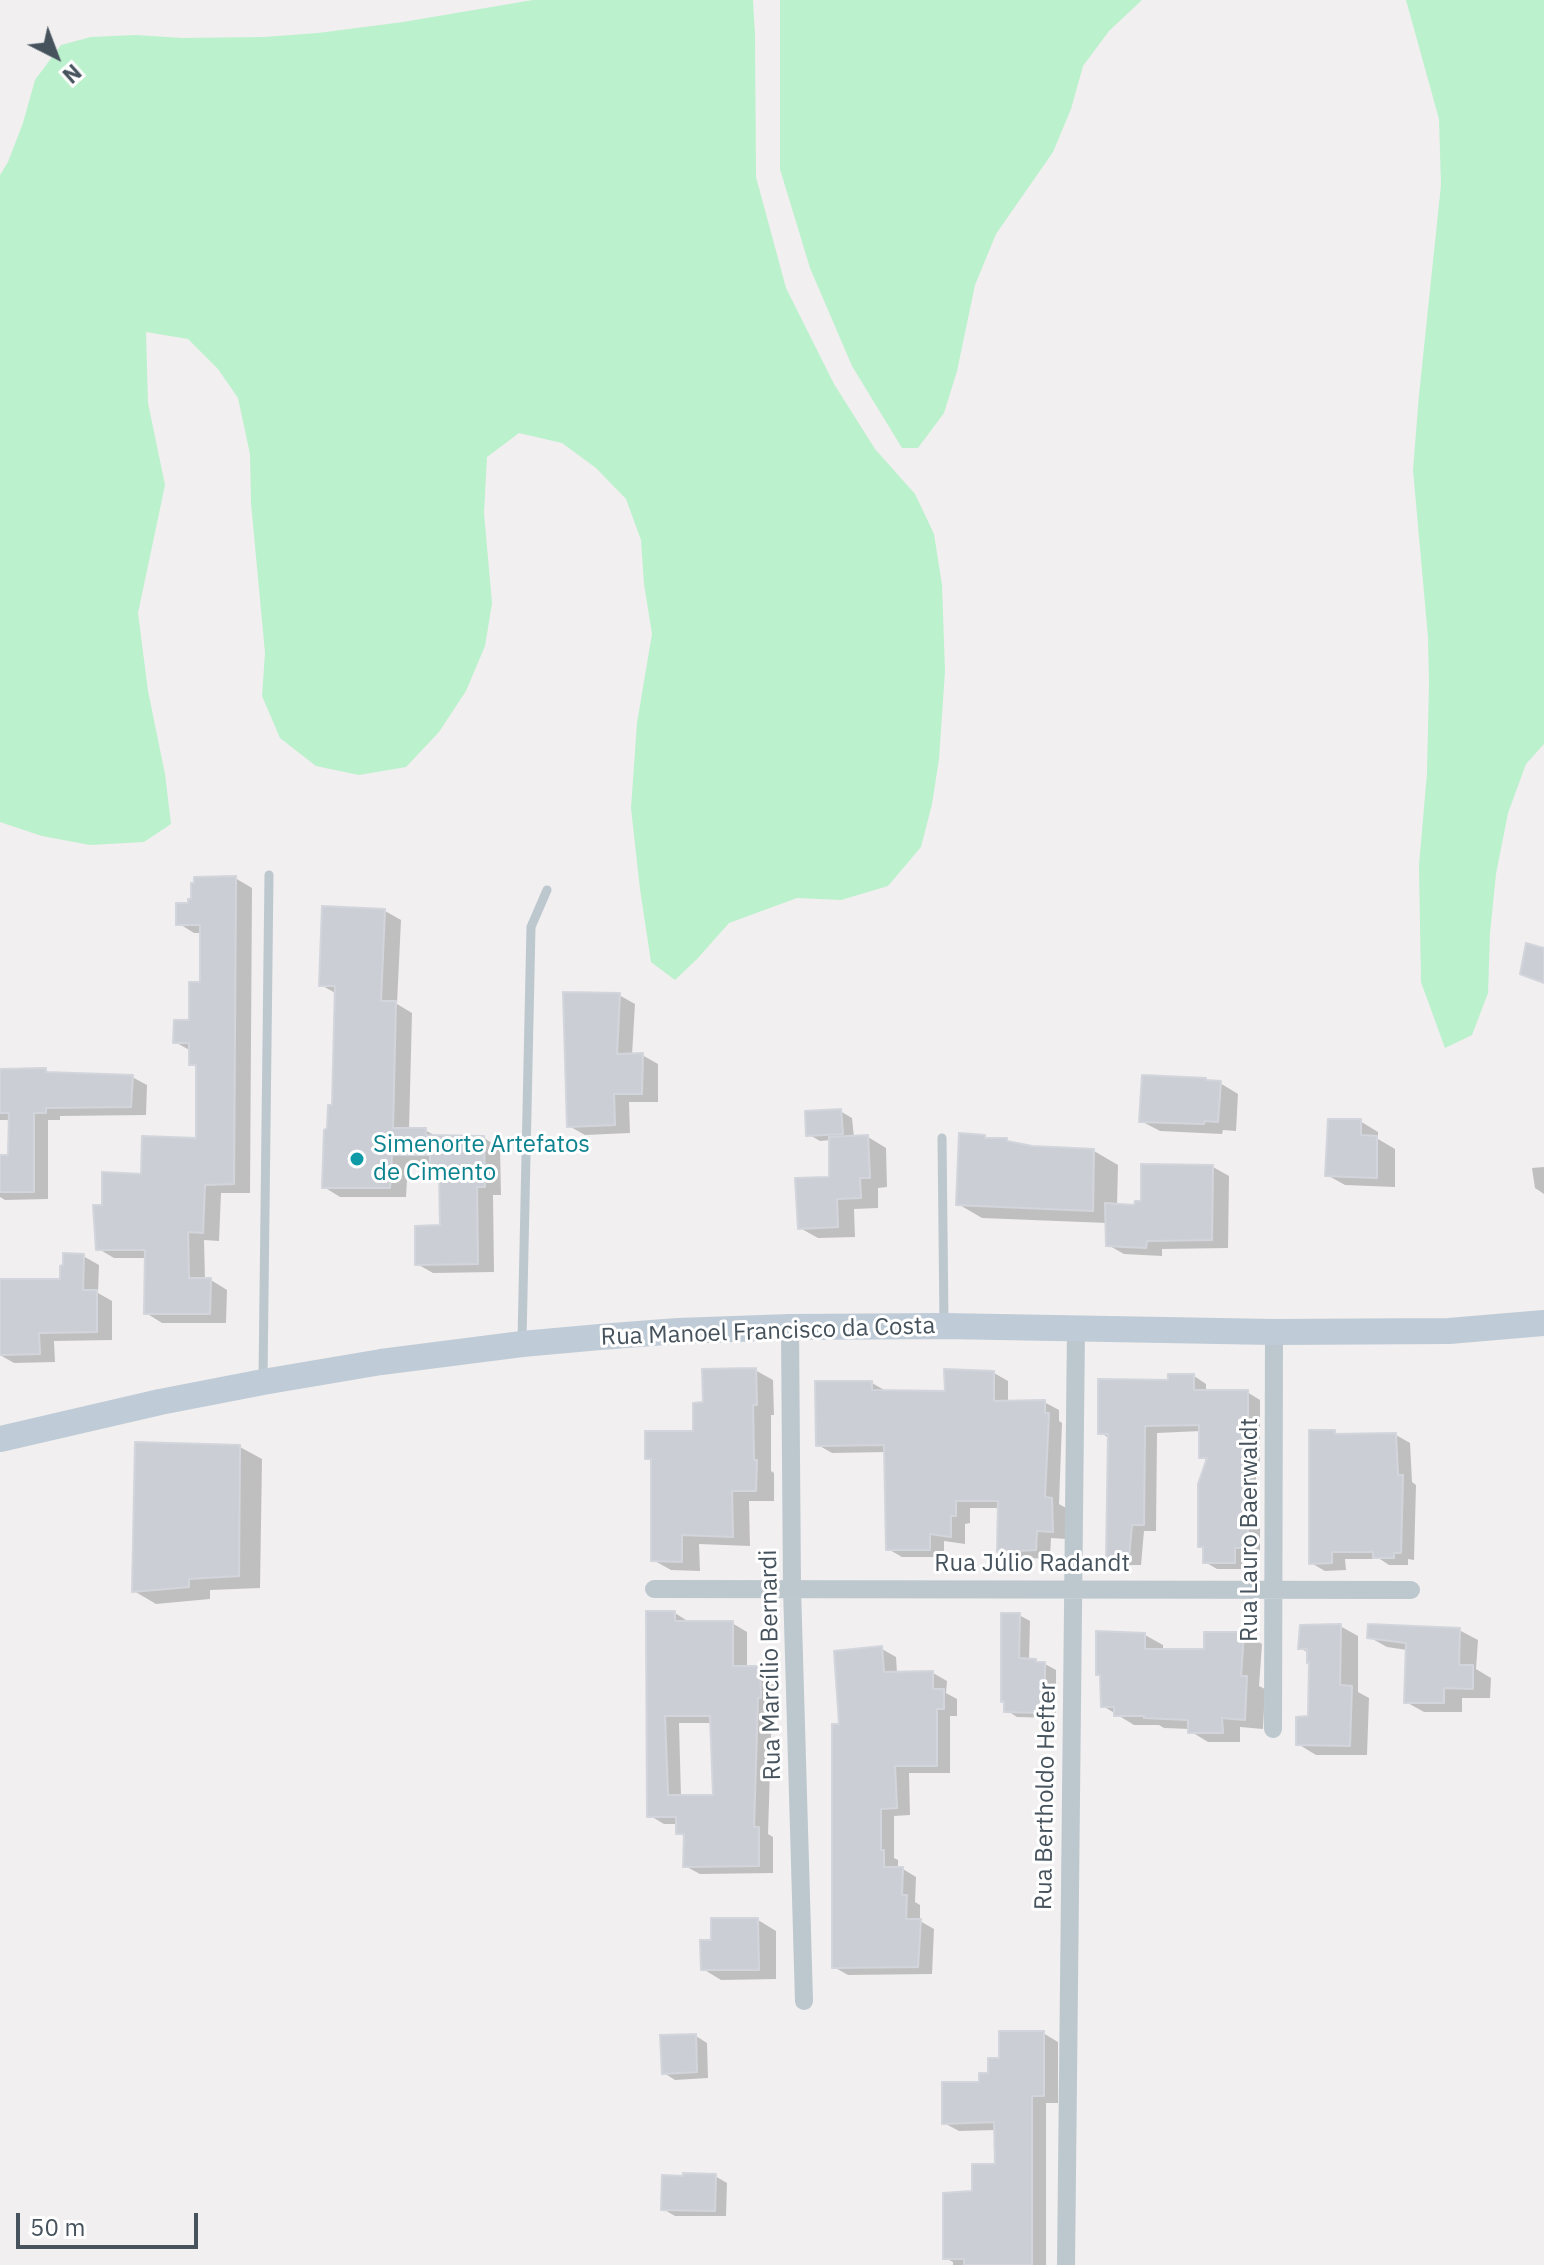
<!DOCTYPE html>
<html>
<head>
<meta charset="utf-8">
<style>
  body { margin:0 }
  #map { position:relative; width:1544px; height:2265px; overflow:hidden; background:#f1efef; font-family:"IBM Plex Sans",sans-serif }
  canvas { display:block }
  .north { position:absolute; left:16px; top:16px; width:80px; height:80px; -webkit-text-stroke:6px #fff; paint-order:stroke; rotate:138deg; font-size:22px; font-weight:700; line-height:32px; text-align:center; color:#46535d }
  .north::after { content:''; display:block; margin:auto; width:28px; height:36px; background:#46535d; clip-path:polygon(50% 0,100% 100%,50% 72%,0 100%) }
  .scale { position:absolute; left:16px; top:2213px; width:182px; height:36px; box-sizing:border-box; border:4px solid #46535d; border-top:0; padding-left:10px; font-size:24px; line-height:28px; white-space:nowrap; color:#46535d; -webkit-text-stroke:6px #fff; paint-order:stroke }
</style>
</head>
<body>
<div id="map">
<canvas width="1544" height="2265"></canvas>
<div class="north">N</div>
<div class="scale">50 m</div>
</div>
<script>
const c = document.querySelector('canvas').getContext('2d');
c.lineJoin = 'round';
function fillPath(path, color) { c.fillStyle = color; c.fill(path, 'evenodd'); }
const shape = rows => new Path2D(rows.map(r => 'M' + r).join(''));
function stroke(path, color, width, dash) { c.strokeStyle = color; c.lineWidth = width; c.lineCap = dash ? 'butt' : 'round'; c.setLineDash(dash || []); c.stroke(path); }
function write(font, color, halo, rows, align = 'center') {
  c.font = font + ' "IBM Plex Sans",sans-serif'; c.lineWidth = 6; c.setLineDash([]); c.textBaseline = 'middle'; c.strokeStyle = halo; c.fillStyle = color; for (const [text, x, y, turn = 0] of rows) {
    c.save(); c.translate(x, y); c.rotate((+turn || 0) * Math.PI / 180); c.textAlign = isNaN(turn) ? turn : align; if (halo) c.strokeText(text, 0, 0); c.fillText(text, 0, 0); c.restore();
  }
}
const green = shape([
  [533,0,753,0,755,35,756,177,786,288,834,384,875,449,915,494,934,534,942,585,945,671,939,759,932,804,921,847,888,886,841,900,797,898,729,923,697,959,675,980,651,962,640,889,631,808,637,723,652,634,644,584,641,540,626,499,596,468,562,443,519,433,487,457,484,513,492,603,485,646,466,691,439,732,406,767,359,775,316,766,280,738,262,696,265,653,251,503,250,454,238,398,218,369,188,339,146,332,148,403,165,485,138,613,148,691,165,774,171,824,144,842,90,845,42,836,0,822,0,175,8,162,23,123,35,80,61,45,91,37,135,35,182,38,264,37,318,33,403,22],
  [780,0,1142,0,1109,31,1083,66,1071,109,1053,152,996,234,975,285,957,371,944,413,918,448,902,448,852,366,810,268,780,169],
  [1406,0,1544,0,1544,744,1526,764,1508,813,1496,874,1490,933,1488,993,1472,1035,1445,1048,1421,982,1419,865,1427,773,1429,683,1428,637,1413,470,1419,395,1441,185,1439,119]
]);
const shadow = shape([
  [235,878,252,888,250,1193,221,1193,219,1241,204,1240,205,1280,211,1280,227,1290,226,1323,162,1323,146,1313,147,1258,114,1258,97,1248,104,1207,143,1176,198,1140,198,1067,191,1064,191,1051,175,1042,191,1022,202,984,202,933,194,933,178,923,190,905],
  [385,911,401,920,397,1004,412,1013,409,1130,425,1130,439,1138,484,1138,500,1148,501,1195,493,1195,494,1272,433,1273,417,1264,442,1227,441,1176,432,1170,432,1163,408,1163,406,1197,340,1197,324,1187,334,1107,337,994,321,985],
  [619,995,635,1004,632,1055,642,1055,658,1064,658,1102,629,1102,630,1133,585,1135,569,1126],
  [45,1070,52,1074,132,1077,147,1085,146,1115,60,1116,60,1120,48,1120,48,1199,5,1200,0,1197,0,1157,10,1157,11,1120,0,1120,0,1071],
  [1220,1083,1238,1094,1236,1131,1223,1130,1222,1134,1160,1131,1141,1121],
  [840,1111,852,1118,854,1138,868,1137,886,1148,887,1187,878,1188,878,1208,854,1209,855,1237,818,1238,800,1228,831,1179,831,1140,820,1141,808,1134],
  [1360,1121,1378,1132,1378,1139,1395,1149,1395,1187,1345,1185,1327,1175],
  [984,1137,990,1140,1006,1140,1013,1144,1032,1148,1094,1151,1118,1165,1117,1206,1136,1207,1213,1167,1229,1176,1228,1248,1162,1249,1162,1256,1124,1254,1108,1245,1107,1223,982,1218,958,1204],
  [1544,1167,1544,1194,1535,1188,1532,1168],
  [83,1256,99,1265,98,1293,112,1301,112,1340,54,1341,55,1362,14,1363,0,1355,0,1281,62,1281],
  [755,1370,773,1380,774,1415,771,1415,771,1471,774,1473,774,1501,749,1501,750,1546,699,1544,700,1571,671,1570,653,1560,653,1461,647,1457,695,1433,705,1404],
  [994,1373,1008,1381,1008,1402,1044,1402,1059,1410,1059,1421,1062,1423,1059,1504,1066,1508,1067,1539,1051,1538,1050,1558,1014,1559,999,1550,1000,1508,970,1508,970,1523,965,1524,965,1544,944,1541,944,1557,902,1557,888,1549,886,1452,832,1453,818,1445,872,1383,886,1391,947,1393],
  [1194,1376,1206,1384,1206,1392,1247,1392,1260,1400,1260,1465,1256,1465,1256,1517,1260,1519,1260,1554,1248,1554,1248,1569,1217,1569,1205,1562,1205,1548,1200,1546,1208,1461,1201,1457,1201,1431,1157,1433,1156,1531,1144,1531,1141,1565,1121,1565,1108,1557,1110,1439,1100,1432,1170,1382],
  [1335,1432,1341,1436,1396,1435,1410,1443,1412,1482,1416,1485,1414,1560,1408,1559,1408,1565,1389,1565,1380,1559,1345,1559,1346,1570,1325,1571,1311,1563],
  [240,1447,262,1459,260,1588,210,1590,210,1599,156,1604,134,1591],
  [675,1613,689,1622,732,1623,747,1632,747,1668,760,1668,775,1676,775,1705,772,1705,768,1834,773,1837,773,1873,700,1874,685,1866,686,1837,678,1833,678,1824,664,1824,649,1815],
  [679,1723,713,1723,715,1797,681,1797],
  [1019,1615,1030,1621,1029,1660,1045,1664,1056,1670,1056,1718,1017,1717,1006,1710],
  [1340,1626,1358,1636,1358,1692,1369,1698,1367,1755,1316,1755,1298,1744,1310,1718,1309,1653,1300,1648],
  [1459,1630,1478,1640,1476,1669,1491,1678,1490,1698,1462,1698,1462,1712,1424,1712,1406,1702,1407,1650,1387,1647,1369,1637],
  [1244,1634,1262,1644,1259,1686,1265,1689,1263,1729,1240,1727,1240,1742,1208,1742,1190,1731,1190,1729,1164,1728,1159,1725,1134,1725,1103,1706,1102,1677,1098,1674,1145,1635,1163,1645,1163,1651,1206,1652],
  [882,1649,896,1657,897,1673,933,1673,947,1681,946,1693,957,1699,957,1716,950,1716,950,1773,909,1773,910,1815,894,1816,894,1858,898,1860,898,1869,903,1869,916,1877,915,1902,920,1905,920,1921,934,1929,932,1974,848,1975,834,1967,841,1726],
  [758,1920,776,1931,776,1979,721,1980,703,1969,713,1942],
  [1043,2033,1058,2042,1058,2103,1046,2103,1046,2265,953,2265,953,2262,945,2258,974,2192,997,2166,996,2130,959,2131,944,2123,990,2075,1001,2060],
  [696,2036,707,2043,708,2078,675,2080,664,2073],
  [715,2176,727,2183,726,2216,675,2216,663,2209]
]);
const building = shape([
  [236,876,234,1184,205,1185,203,1233,188,1232,189,1278,211,1278,210,1314,144,1314,145,1250,96,1250,93,1205,102,1205,102,1172,141,1174,142,1136,196,1138,196,1065,189,1065,189,1043,173,1043,174,1020,189,1020,189,982,200,982,200,925,176,925,176,903,188,903,188,899,191,899,191,883,194,883,194,877,236,876],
  [322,906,385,909,381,1001,396,1001,393,1128,426,1128,426,1135,484,1136,485,1187,477,1187,478,1264,415,1265,415,1226,440,1225,439,1172,430,1172,430,1155,392,1155,390,1188,322,1188,324,1130,327,1128,328,1105,332,1105,335,986,319,986,322,906],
  [1526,943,1544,948,1544,983,1520,974,1526,943],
  [563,992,620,993,617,1054,643,1053,642,1094,614,1094,615,1125,567,1127,563,992],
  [46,1068,46,1072,133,1075,131,1107,46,1108,46,1113,34,1113,34,1192,0,1192,0,1155,8,1155,9,1113,0,1113,0,1069,46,1068],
  [1142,1075,1206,1078,1206,1080,1221,1081,1218,1122,1205,1121,1204,1124,1139,1122,1142,1075],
  [841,1109,843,1134,806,1136,805,1111,841,1109],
  [1328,1119,1361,1119,1361,1135,1377,1136,1377,1178,1325,1176,1328,1119],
  [959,1133,985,1135,985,1138,1007,1138,1007,1141,1032,1146,1094,1149,1093,1211,956,1205,959,1133],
  [868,1135,870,1178,860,1178,861,1198,837,1199,838,1227,798,1229,795,1178,829,1177,829,1137,868,1135],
  [1141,1164,1213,1165,1212,1240,1147,1241,1146,1248,1106,1246,1105,1203,1134,1205,1135,1201,1141,1201,1141,1164],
  [63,1253,84,1254,83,1290,97,1290,97,1332,39,1333,40,1354,0,1355,0,1279,60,1279,60,1266,63,1265,63,1253],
  [756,1368,757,1405,753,1405,754,1460,757,1460,756,1491,732,1491,733,1537,682,1535,682,1562,651,1561,651,1459,645,1459,645,1431,693,1431,693,1403,703,1402,702,1369,756,1368],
  [944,1369,994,1371,994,1401,1045,1400,1045,1413,1049,1413,1045,1497,1052,1498,1053,1532,1037,1531,1036,1550,997,1552,998,1501,956,1501,956,1516,951,1516,951,1537,930,1534,930,1550,886,1550,884,1445,816,1446,815,1381,872,1381,872,1390,945,1391,944,1369],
  [1168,1374,1194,1374,1194,1390,1248,1390,1248,1459,1244,1459,1243,1510,1248,1510,1248,1548,1235,1548,1235,1563,1203,1563,1203,1547,1198,1547,1198,1484,1207,1458,1199,1458,1199,1425,1145,1426,1144,1525,1132,1525,1129,1558,1106,1558,1108,1434,1098,1434,1098,1379,1168,1380,1168,1374],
  [1309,1430,1335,1430,1335,1434,1396,1433,1398,1475,1403,1475,1401,1553,1394,1553,1394,1558,1373,1558,1373,1552,1332,1552,1332,1563,1309,1564,1309,1430],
  [135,1442,240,1445,239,1576,189,1579,189,1587,132,1592,135,1442],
  [646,1611,675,1611,675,1621,733,1621,733,1666,760,1666,761,1698,758,1698,754,1827,759,1827,759,1866,683,1867,684,1834,676,1834,676,1817,647,1817,646,1611],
  [665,1716,710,1716,713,1795,668,1795,665,1716],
  [1001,1613,1020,1613,1019,1658,1036,1659,1036,1662,1045,1662,1045,1713,1004,1712,1004,1701,1001,1702,1001,1613],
  [1341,1624,1340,1685,1352,1686,1350,1746,1296,1745,1296,1717,1308,1716,1309,1662,1307,1663,1307,1649,1298,1649,1300,1625,1341,1624],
  [1368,1624,1460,1628,1459,1665,1473,1665,1473,1689,1444,1688,1444,1703,1404,1703,1406,1643,1367,1638,1368,1624],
  [1096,1631,1145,1633,1145,1649,1204,1649,1204,1632,1244,1632,1241,1676,1247,1676,1245,1720,1222,1718,1223,1733,1188,1733,1188,1720,1144,1718,1144,1716,1114,1716,1114,1707,1101,1707,1100,1675,1096,1675,1096,1631],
  [882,1646,884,1672,933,1671,933,1689,944,1689,944,1709,937,1709,937,1766,895,1766,897,1808,881,1809,881,1850,884,1850,884,1867,903,1867,902,1895,907,1895,906,1919,921,1919,918,1967,832,1968,832,1724,839,1724,834,1651,882,1646],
  [711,1918,758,1918,759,1970,701,1970,700,1940,711,1940,711,1918],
  [999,2031,1044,2031,1044,2096,1032,2096,1032,2265,964,2265,964,2259,943,2259,943,2193,972,2191,972,2164,995,2164,994,2122,942,2124,942,2082,979,2082,979,2073,988,2073,988,2058,999,2058,999,2031],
  [696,2034,697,2072,662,2074,660,2035,696,2034],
  [683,2173,716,2174,715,2211,661,2210,662,2175,683,2176,683,2173]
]);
const lane = shape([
  [942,1138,944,1323],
  [522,1340,531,927,547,890],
  [263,1379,269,875]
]);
const street = shape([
  [790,1327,792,1588,804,2001],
  [654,1589,1411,1590],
  [1273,1729,1274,1332],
  [1066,2265,1076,1328]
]);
const secondary = shape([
  [0,1439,160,1402,263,1382,381,1362,522,1344,600,1337,678,1331,790,1327,944,1326,1274,1332,1449,1331,1544,1323]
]);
const markers = [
  [357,1159,8,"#0f9aa8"]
];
const cultureNames = [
  ["Simenorte Artefatos",373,1145],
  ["de Cimento",373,1173]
];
const streetNames = [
  ["Rua Manoel Francisco da Costa",768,1332,-2],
  ["Rua Lauro Baerwaldt",1250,1530,-90],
  ["Rua Júlio Radandt",1032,1564],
  ["Rua Marcílio Bernardi",771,1665,-91],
  ["Rua Bertholdo Hefter",1046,1796,-89]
];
fillPath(green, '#bbf1cd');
fillPath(shadow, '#0003');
fillPath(building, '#cbced4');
stroke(building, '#d2d5db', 2);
stroke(lane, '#bcc7ce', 9);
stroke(street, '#bcc7ce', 18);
stroke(secondary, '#bfcbd6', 26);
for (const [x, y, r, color] of markers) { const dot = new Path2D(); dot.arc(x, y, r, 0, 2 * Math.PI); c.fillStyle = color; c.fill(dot); stroke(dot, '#fff', 3); }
write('24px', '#0d838f', '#fff', cultureNames, 'left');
write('24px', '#46535d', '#fff', streetNames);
</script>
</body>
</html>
